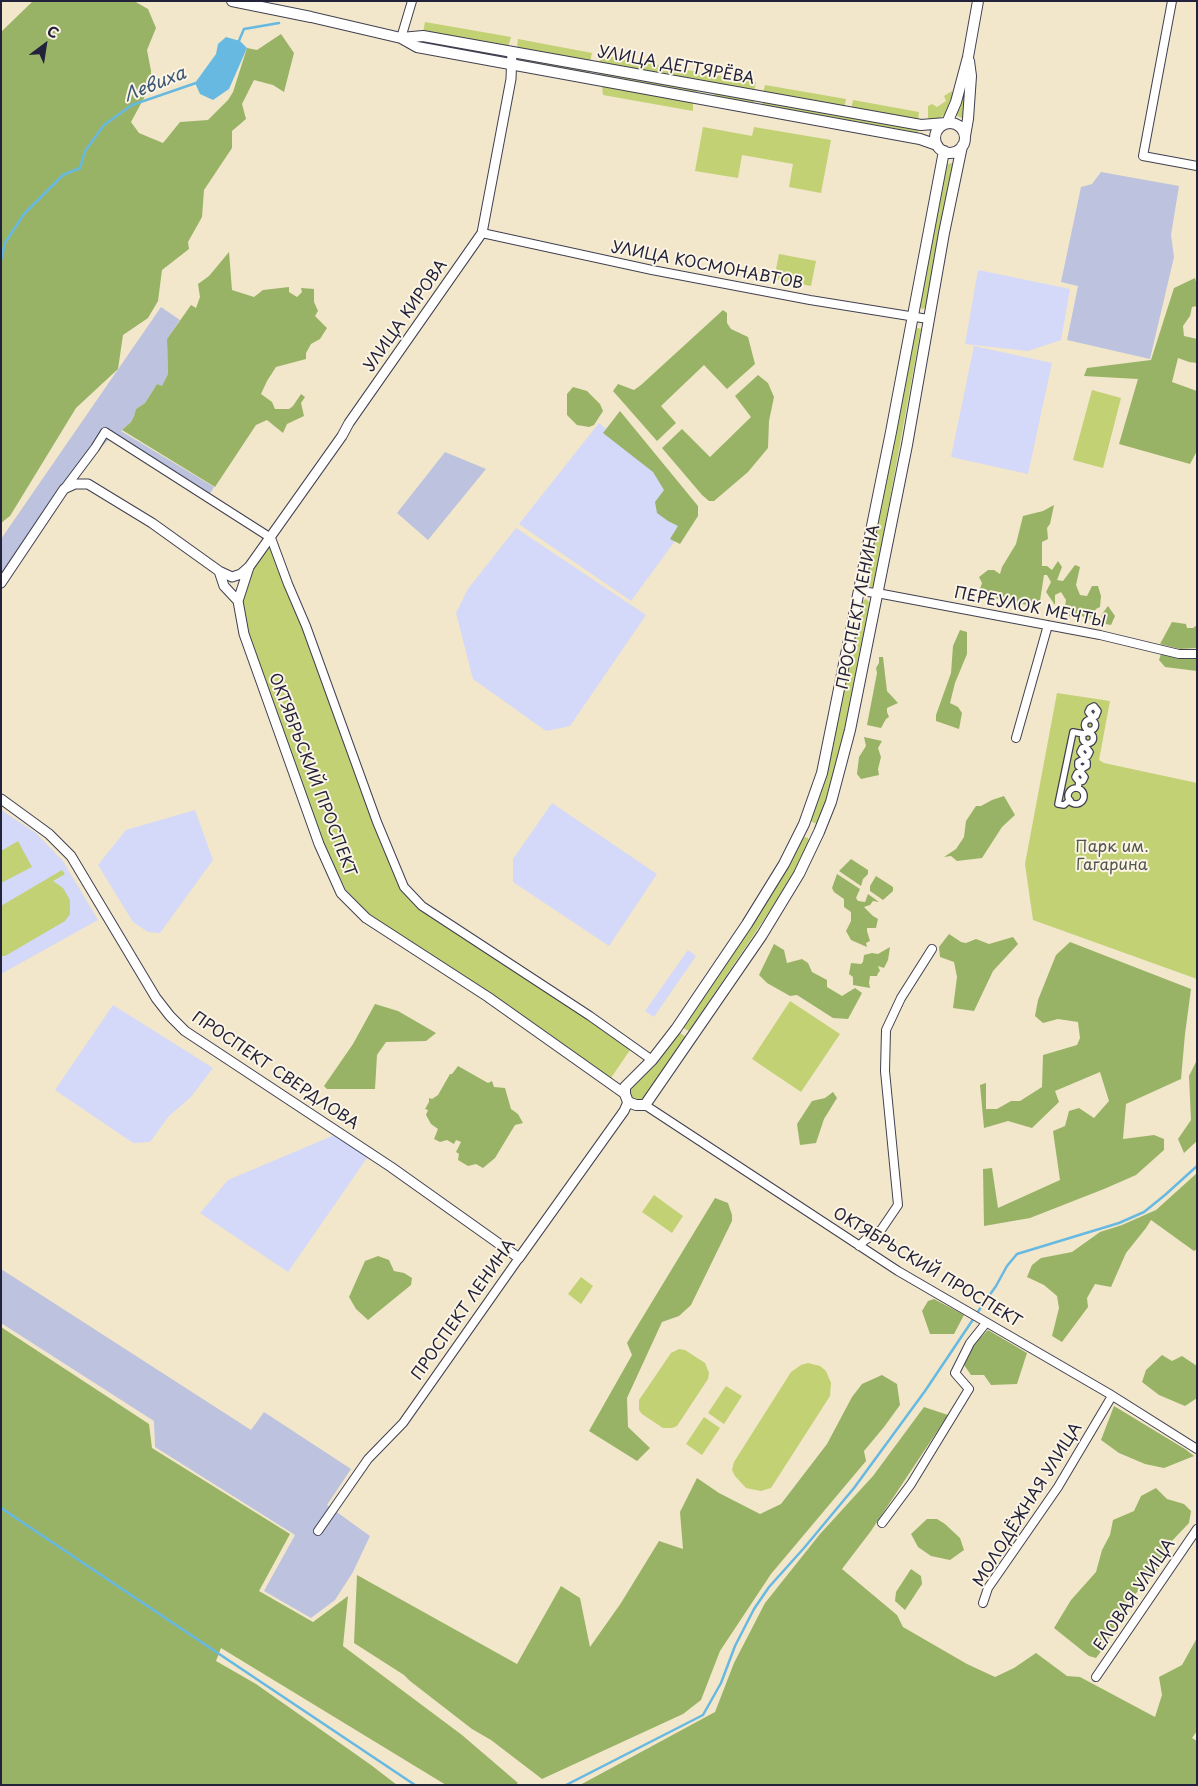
<!DOCTYPE html>
<html>
<head>
<meta charset="utf-8">
<style>
  body { margin:0 }
  #map { position:relative; width:1198px; height:1786px; overflow:hidden; background:#f2e7cb; font-family:"Playpen Sans",sans-serif }
  canvas { display:block }
  .frame { position:absolute; inset:0; border:2px solid #22223b; pointer-events:none }
  .north { position:absolute; left:20px; top:20px; width:50px; height:50px; -webkit-text-stroke:4px #fcf5e5; paint-order:stroke; rotate:31deg; font-size:14px; font-weight:700; line-height:20px; text-align:center; color:#22223b }
  .north::after { content:''; display:block; margin:auto; width:18px; height:22px; background:#22223b; clip-path:polygon(50% 0,100% 100%,50% 72%,0 100%) }
</style>
</head>
<body>
<div id="map">
<canvas width="1198" height="1786"></canvas>
<div class="frame"></div>
<div class="north">С</div>
</div>
<script>
const c = document.querySelector('canvas').getContext('2d');
c.lineJoin = 'round';
function fillPath(path, color) { c.fillStyle = color; c.fill(path, 'evenodd'); }
const shape = rows => new Path2D(rows.map(r => 'M' + r).join(''));
function stroke(path, color, width, dash) { c.strokeStyle = color; c.lineWidth = width; c.lineCap = dash ? 'butt' : 'round'; c.setLineDash(dash || []); c.stroke(path); }
function write(font, color, halo, rows, align = 'center') {
  c.font = font + ' "Playpen Sans",sans-serif'; c.lineWidth = 4; c.setLineDash([]); c.textBaseline = 'middle'; c.strokeStyle = halo; c.fillStyle = color; for (const [text, x, y, turn = 0] of rows) {
    c.save(); c.translate(x, y); c.rotate((+turn || 0) * Math.PI / 180); c.textAlign = isNaN(turn) ? turn : align; if (halo) c.strokeText(text, 0, 0); c.fillText(text, 0, 0); c.restore();
  }
}
const built = shape([
  [978,270,1070,289,1061,340,1028,351,965,344],
  [974,346,1052,363,1028,474,951,457],
  [599,423,667,478,697,511,631,601,519,524],
  [516,528,646,615,570,726,546,731,473,679,456,613,468,589],
  [552,803,657,874,609,946,513,882,513,859],
  [1,810,36,833,63,861,98,920,1,974],
  [195,810,213,860,160,933,148,932,133,922,98,865,126,830],
  [688,950,696,956,654,1017,645,1011],
  [113,1005,213,1068,191,1097,169,1116,150,1142,133,1143,55,1090],
  [337,1134,369,1155,288,1272,200,1213,228,1180]
]);
const industrial = shape([
  [1101,172,1179,186,1171,235,1174,257,1150,359,1067,340,1078,286,1061,282,1081,187,1092,184],
  [161,307,180,320,167,339,168,374,162,387,157,384,145,403,136,409,134,416,131,422,121,431,214,487,208,497,111,437,53,498,1,576,1,539],
  [445,452,486,469,428,540,397,513],
  [1,1269,251,1430,264,1412,351,1469,327,1505,370,1536,353,1572,335,1600,311,1618,264,1591,295,1535,155,1447,154,1421,1,1323]
]);
const green = shape([
  [425,22,511,37,508,47,423,32],
  [518,39,592,53,590,62,517,48],
  [428,41,502,54,501,58,427,45],
  [601,55,756,82,754,92,599,64],
  [520,58,591,70,590,74,519,62],
  [968,71,965,120,956,115],
  [599,72,697,90,697,94,598,76],
  [765,85,846,99,844,109,763,93],
  [602,86,693,102,693,111,603,95],
  [952,91,954,96,947,113,938,119,928,122,928,106,932,104,937,107,946,101,944,96],
  [715,93,754,100,754,104,714,97],
  [853,100,919,112,918,121,851,110],
  [763,101,918,129,918,133,762,105],
  [703,127,752,136,754,127,831,140,821,193,789,187,793,164,742,155,738,178,695,171],
  [953,163,925,308,922,309,919,306,947,164],
  [779,254,816,261,811,286,774,279],
  [915,327,921,329,874,586,868,588,865,587,864,583],
  [1092,390,1121,398,1103,468,1073,460],
  [272,544,403,888,632,1047,611,1078,369,914,346,890,317,830,244,629,243,601,253,568],
  [866,599,870,603,840,756,828,797,819,823,814,823,811,821,811,817,827,773,861,602],
  [1057,693,1110,701,1099,760,1104,763,1197,783,1197,979,1033,920,1025,864],
  [804,837,808,838,810,844,786,887,689,1031,687,1030,682,1027],
  [18,841,32,867,1,883,1,851],
  [62,870,65,874,53,881,63,888,70,900,70,914,65,921,5,956,1,956,1,906],
  [790,1001,840,1034,801,1092,752,1059],
  [680,1033,685,1036,685,1039,644,1098,638,1100,631,1098,629,1090,677,1034],
  [654,1195,683,1216,672,1233,642,1212],
  [581,1277,593,1286,581,1304,568,1294],
  [679,1349,685,1350,705,1363,709,1373,708,1379,677,1426,672,1428,663,1428,642,1414,639,1410,639,1400,671,1353],
  [808,1363,820,1366,826,1371,831,1383,830,1396,771,1488,761,1491,746,1488,735,1476,732,1470,734,1462,791,1372,801,1365],
  [726,1386,742,1396,724,1424,708,1413],
  [704,1417,720,1428,702,1455,686,1444]
]);
const forest = shape([
  [33,1,134,1,148,9,156,28,147,50,151,71,151,85,131,122,139,133,163,143,180,122,208,120,228,100,233,92,247,48,257,50,281,34,294,53,284,92,273,85,254,80,242,104,246,119,232,131,232,148,204,190,202,217,188,242,189,249,162,270,158,301,148,318,123,335,118,369,76,408,10,516,1,523,1,32],
  [229,252,232,290,254,297,263,290,289,287,289,292,297,297,302,292,301,288,314,289,314,302,318,311,315,316,327,328,320,339,311,344,306,353,306,359,276,367,267,381,261,394,272,402,275,409,289,409,293,406,301,394,305,397,301,403,304,416,287,424,283,433,267,420,256,425,215,487,122,430,131,422,134,416,136,409,145,403,157,384,162,386,168,374,167,339,191,305,196,308,200,297,198,284,209,276],
  [1195,278,1197,286,1197,306,1192,307,1190,316,1183,326,1184,336,1197,339,1197,363,1189,362,1178,358,1172,382,1197,391,1197,451,1190,464,1119,444,1138,379,1084,376,1087,368,1151,360,1174,288],
  [723,310,727,313,727,323,731,329,748,337,755,364,727,389,704,365,661,406,676,423,657,441,613,391,618,384,634,390,641,385],
  [758,375,768,383,774,397,769,421,768,448,748,472,714,501,709,501,702,495,662,448,682,429,710,457,751,417,735,396],
  [573,387,587,391,600,404,603,411,594,425,589,427,577,425,567,415,567,394],
  [620,411,698,506,698,516,680,544,670,539,678,526,668,521,657,513,655,502,664,490,653,472,603,433],
  [1054,505,1050,524,1047,528,1048,539,1042,542,1042,566,1047,566,1052,570,1058,561,1062,567,1057,580,1063,581,1075,565,1080,567,1076,585,1080,595,1087,596,1092,586,1098,586,1101,596,1100,607,1096,609,1089,620,1082,616,1071,617,1064,613,1066,600,1061,592,1055,595,1055,605,1046,592,1051,582,1047,575,1044,575,1040,601,1030,606,1014,602,978,595,982,583,979,577,988,570,994,570,1000,574,1002,567,1016,544,1023,516,1043,511],
  [1108,606,1115,616,1111,625,1100,623,1102,614],
  [1172,622,1186,624,1187,628,1193,628,1197,625,1197,648,1180,649,1160,644],
  [960,630,967,632,967,654,955,683,950,703,958,707,962,713,959,729,936,721,936,715,951,673,953,646],
  [1161,654,1197,658,1197,671,1165,667,1159,660],
  [879,657,883,657,887,691,898,703,887,708,887,712,889,717,886,719,881,728,867,725,877,673,876,668,879,663],
  [864,737,882,741,878,748,881,757,878,769,879,775,861,779,857,774,859,757,866,746],
  [1004,796,1015,815,1002,827,982,858,957,861,951,856,944,857,956,849,964,837,966,821,976,806,981,806,992,800],
  [851,859,868,870,868,874,863,879,861,886,839,871],
  [837,874,860,889,856,898,858,901,865,902,868,894,879,902,873,901,870,905,864,907,873,916,878,919,876,928,867,928,867,931,870,941,866,943,867,947,851,940,846,931,851,921,851,912,844,907,844,899,834,892,832,888],
  [876,876,893,887,893,891,883,900,870,891,870,886],
  [949,934,961,942,966,943,976,939,989,944,1013,937,1018,944,993,971,974,1011,953,1008,957,977,954,962,940,957,939,947],
  [1070,942,1191,989,1185,1034,1181,1079,1126,1104,1123,1139,1154,1135,1164,1139,1164,1150,1136,1175,1104,1189,1030,1218,984,1226,983,1169,992,1168,998,1208,1060,1180,1053,1131,1065,1126,1069,1111,1079,1108,1094,1118,1109,1101,1100,1072,1055,1091,1059,1102,1032,1128,1008,1121,984,1128,980,1085,986,1083,986,1109,997,1109,1011,1101,1020,1101,1042,1087,1043,1055,1077,1045,1080,1038,1078,1022,1058,1019,1043,1023,1035,1016,1038,1000,1056,955],
  [774,944,784,950,787,963,802,959,808,963,812,972,827,980,827,987,842,996,855,988,862,993,848,1019,833,1018,797,995,790,996,767,983,759,975],
  [890,947,888,960,884,968,878,966,880,971,878,973,877,976,870,976,869,983,870,988,853,985,853,977,849,974,851,963,861,964,863,962,864,955,872,953,878,954],
  [375,1004,398,1011,436,1033,426,1041,386,1042,377,1055,375,1089,327,1089,324,1086,353,1044],
  [1197,1060,1197,1141,1184,1153,1178,1139,1191,1120,1189,1076],
  [458,1066,488,1083,492,1081,494,1087,505,1088,511,1109,518,1114,523,1123,515,1125,495,1158,483,1168,476,1164,468,1166,458,1160,459,1154,456,1152,461,1142,456,1140,454,1144,447,1140,440,1142,434,1139,438,1129,431,1124,426,1115,428,1110,425,1109,429,1102,429,1098,432,1099,438,1095,450,1074,452,1074],
  [833,1092,837,1098,824,1119,816,1143,800,1145,797,1124,812,1101,825,1098],
  [1197,1173,1197,1249,1194,1251,1151,1220,1146,1228,1126,1253,1111,1287,1095,1284,1087,1298,1088,1307,1062,1342,1052,1336,1059,1308,1057,1296,1044,1285,1027,1277,1032,1265,1041,1258,1072,1252,1100,1232,1122,1225,1156,1210],
  [715,1198,728,1203,732,1215,732,1221,691,1305,679,1316,662,1322,627,1398,628,1427,650,1448,637,1461,589,1431,632,1355,627,1343],
  [378,1256,389,1260,394,1271,404,1273,412,1278,411,1285,368,1320,356,1309,349,1297,365,1261],
  [934,1299,964,1315,954,1334,930,1334,922,1311,928,1301],
  [1,1327,149,1424,152,1448,290,1534,259,1591,313,1622,348,1596,343,1646,462,1735,518,1783,515,1785,446,1785,221,1648,216,1661,256,1684,371,1765,397,1785,1,1785],
  [988,1330,1027,1353,1017,1384,991,1385,984,1375,971,1375,964,1365,972,1346],
  [1162,1355,1172,1361,1182,1356,1197,1366,1197,1398,1185,1406,1159,1395,1142,1382,1146,1370],
  [882,1375,897,1384,900,1405,884,1427,864,1451,866,1461,771,1574,720,1651,701,1700,683,1714,542,1779,491,1740,472,1729,410,1681,404,1675,354,1643,357,1575,517,1664,561,1586,580,1598,590,1647,621,1603,659,1541,683,1549,680,1512,697,1478,719,1493,760,1514,781,1504,827,1444,852,1397,862,1384],
  [1114,1406,1185,1449,1194,1456,1164,1468,1145,1464,1119,1453,1101,1440],
  [924,1407,948,1415,871,1531,842,1569,897,1615,903,1627,967,1664,995,1677,1014,1668,1036,1653,1067,1676,1080,1677,1155,1717,1162,1695,1159,1677,1182,1665,1197,1638,1197,1731,1192,1738,1197,1741,1197,1785,580,1785,715,1712,734,1663,765,1603,820,1534,873,1476],
  [1156,1488,1167,1499,1184,1504,1191,1511,1189,1523,1169,1544,1167,1559,1130,1600,1105,1646,1096,1658,1089,1656,1054,1628,1071,1600,1096,1572,1102,1550,1110,1535,1113,1520,1134,1511,1141,1496],
  [927,1519,937,1519,945,1524,960,1538,964,1550,950,1560,931,1556,918,1547,911,1534],
  [911,1569,921,1576,922,1584,905,1610,895,1601,896,1592]
]);
const water = shape([
  [226,37,240,41,247,48,229,89,213,100,200,94,195,83,216,54,218,44]
]);
const stream = shape([
  [238,43,244,29,279,23],
  [1,260,5,243,24,214,63,175,80,168,85,151,104,125,132,105,196,83],
  [977,1313,996,1286,1007,1266,1017,1254,1119,1223,1144,1212,1165,1195,1197,1166],
  [1,1508,415,1785],
  [566,1785,703,1715,721,1683,735,1646,754,1609,769,1587,804,1548,854,1488,925,1391,974,1318]
]);
const pedestrian = shape([
  [1092,719,1092,717,1096,716,1098,711,1094,706,1090,708,1088,712,1092,717],
  '1084.5 725a5.5 5.5 0 1 1 11 0a5.5 5.5 0 1 1-11 0Z',
  '1082.5 738a5.5 5.5 0 1 1 11 0a5.5 5.5 0 1 1-11 0Z',
  [1083,759,1084,757,1080,752,1082,748,1086,747,1090,752,1088,756,1084,757],
  [1081,772,1082,769,1087,766,1087,762,1083,759,1078,762,1078,766,1082,769],
  [1078,788,1079,782,1083,781,1085,777,1081,772,1077,773,1075,777,1079,782],
  '1068 796a8 8 0 1 1 16 0a8 8 0 1 1-16 0Z',
  [1070,800,1064,805,1058,804,1073,732,1084,734]
]);
const minor = shape([
  [1172,1,1143,156,1197,166],
  [401,38,412,1],
  [482,233,652,270,810,300,928,319],
  [65,488,95,448,105,432,271,538,288,584,306,626,377,822,404,887,422,906,590,1016,652,1060],
  [858,591,877,593,1100,635,1179,654,1197,654],
  [1016,738,1048,625],
  [645,1105,898,1271,1108,1393,1197,1449],
  [859,1246,865,1240,881,1230,898,1205,885,1071,886,1030,901,998,932,949],
  [882,1523,911,1484,969,1389,955,1373,970,1343,986,1323],
  [318,1531,368,1459,403,1423,519,1258],
  [983,1603,988,1588,1058,1487,1112,1396],
  [1096,1677,1197,1529]
]);
const tertiary = shape([
  [219,571,232,577,241,574,249,567],
  [1,583,64,489,75,484,88,484,152,523,219,571,224,586,238,601,244,634,319,844,341,893,366,918,488,997,625,1094],
  [238,601,249,567,342,436,349,423,482,233,511,79,512,52],
  [1,799,49,834,71,856,156,998,170,1016,185,1031,391,1167,519,1258,624,1111,628,1102]
]);
const secondary = shape([
  [232,1,311,17,401,38,417,47,920,139,937,145],
  [401,38,423,36,921,125,946,123],
  [947,123,956,102,968,57,978,1],
  '935 138a15 15 0 1 1 30 0a15 15 0 1 1-30 0Z',
  [965,136,968,119,971,76,969,61],
  [944,151,891,432,822,773,804,824,784,864,747,924,676,1029,652,1060,625,1087,625,1094,628,1102,636,1105,645,1105,762,935,799,874,819,832,831,802,850,730,907,445,944,233,962,146]
]);
const streetNames = [
  ["УЛИЦА ДЕГТЯРЁВА",676,66,10],
  ["УЛИЦА КОСМОНАВТОВ",707,266,11],
  ["УЛИЦА КИРОВА",406,316,-55],
  ["ПРОСПЕКТ ЛЕНИНА",859,607,-79],
  ["ПЕРЕУЛОК МЕЧТЫ",1030,608,11],
  ["ОКТЯБРЬСКИЙ ПРОСПЕКТ",312,775,69],
  ["ПРОСПЕКТ СВЕРДЛОВА",275,1071,34],
  ["ОКТЯБРЬСКИЙ ПРОСПЕКТ",927,1268,31],
  ["ПРОСПЕКТ ЛЕНИНА",464,1310,-55],
  ["МОЛОДЁЖНАЯ УЛИЦА",1028,1505,-58],
  ["ЕЛОВАЯ УЛИЦА",1135,1595,-56]
];
const parkNames = [
  ["Парк им.",1112,848],
  ["Гагарина",1112,866]
];
const waterNames = [
  ["Левиха",155,85,-22]
];
fillPath(built, '#d4d8f9');
fillPath(industrial, '#bdc3de');
fillPath(green, '#c1d174');
fillPath(forest, '#98b366');
fillPath(water, '#67b9e2');
stroke(stream, '#67b9e2', 2.5);
stroke(pedestrian, '#414051', 8);
stroke(minor, '#414051', 10);
stroke(tertiary, '#414051', 11);
stroke(secondary, '#414051', 12);
stroke(pedestrian, '#fff', 5.5);
stroke(minor, '#fff', 8);
stroke(tertiary, '#fff', 9);
stroke(secondary, '#fff', 10);
write('16px', '#22223b', '#fcf5e5', streetNames);
write('16px', '#52574c', '#fcf5e5', parkNames);
write('italic 18px', '#3a5775', '#fcf5e5', waterNames);
</script>
</body>
</html>
